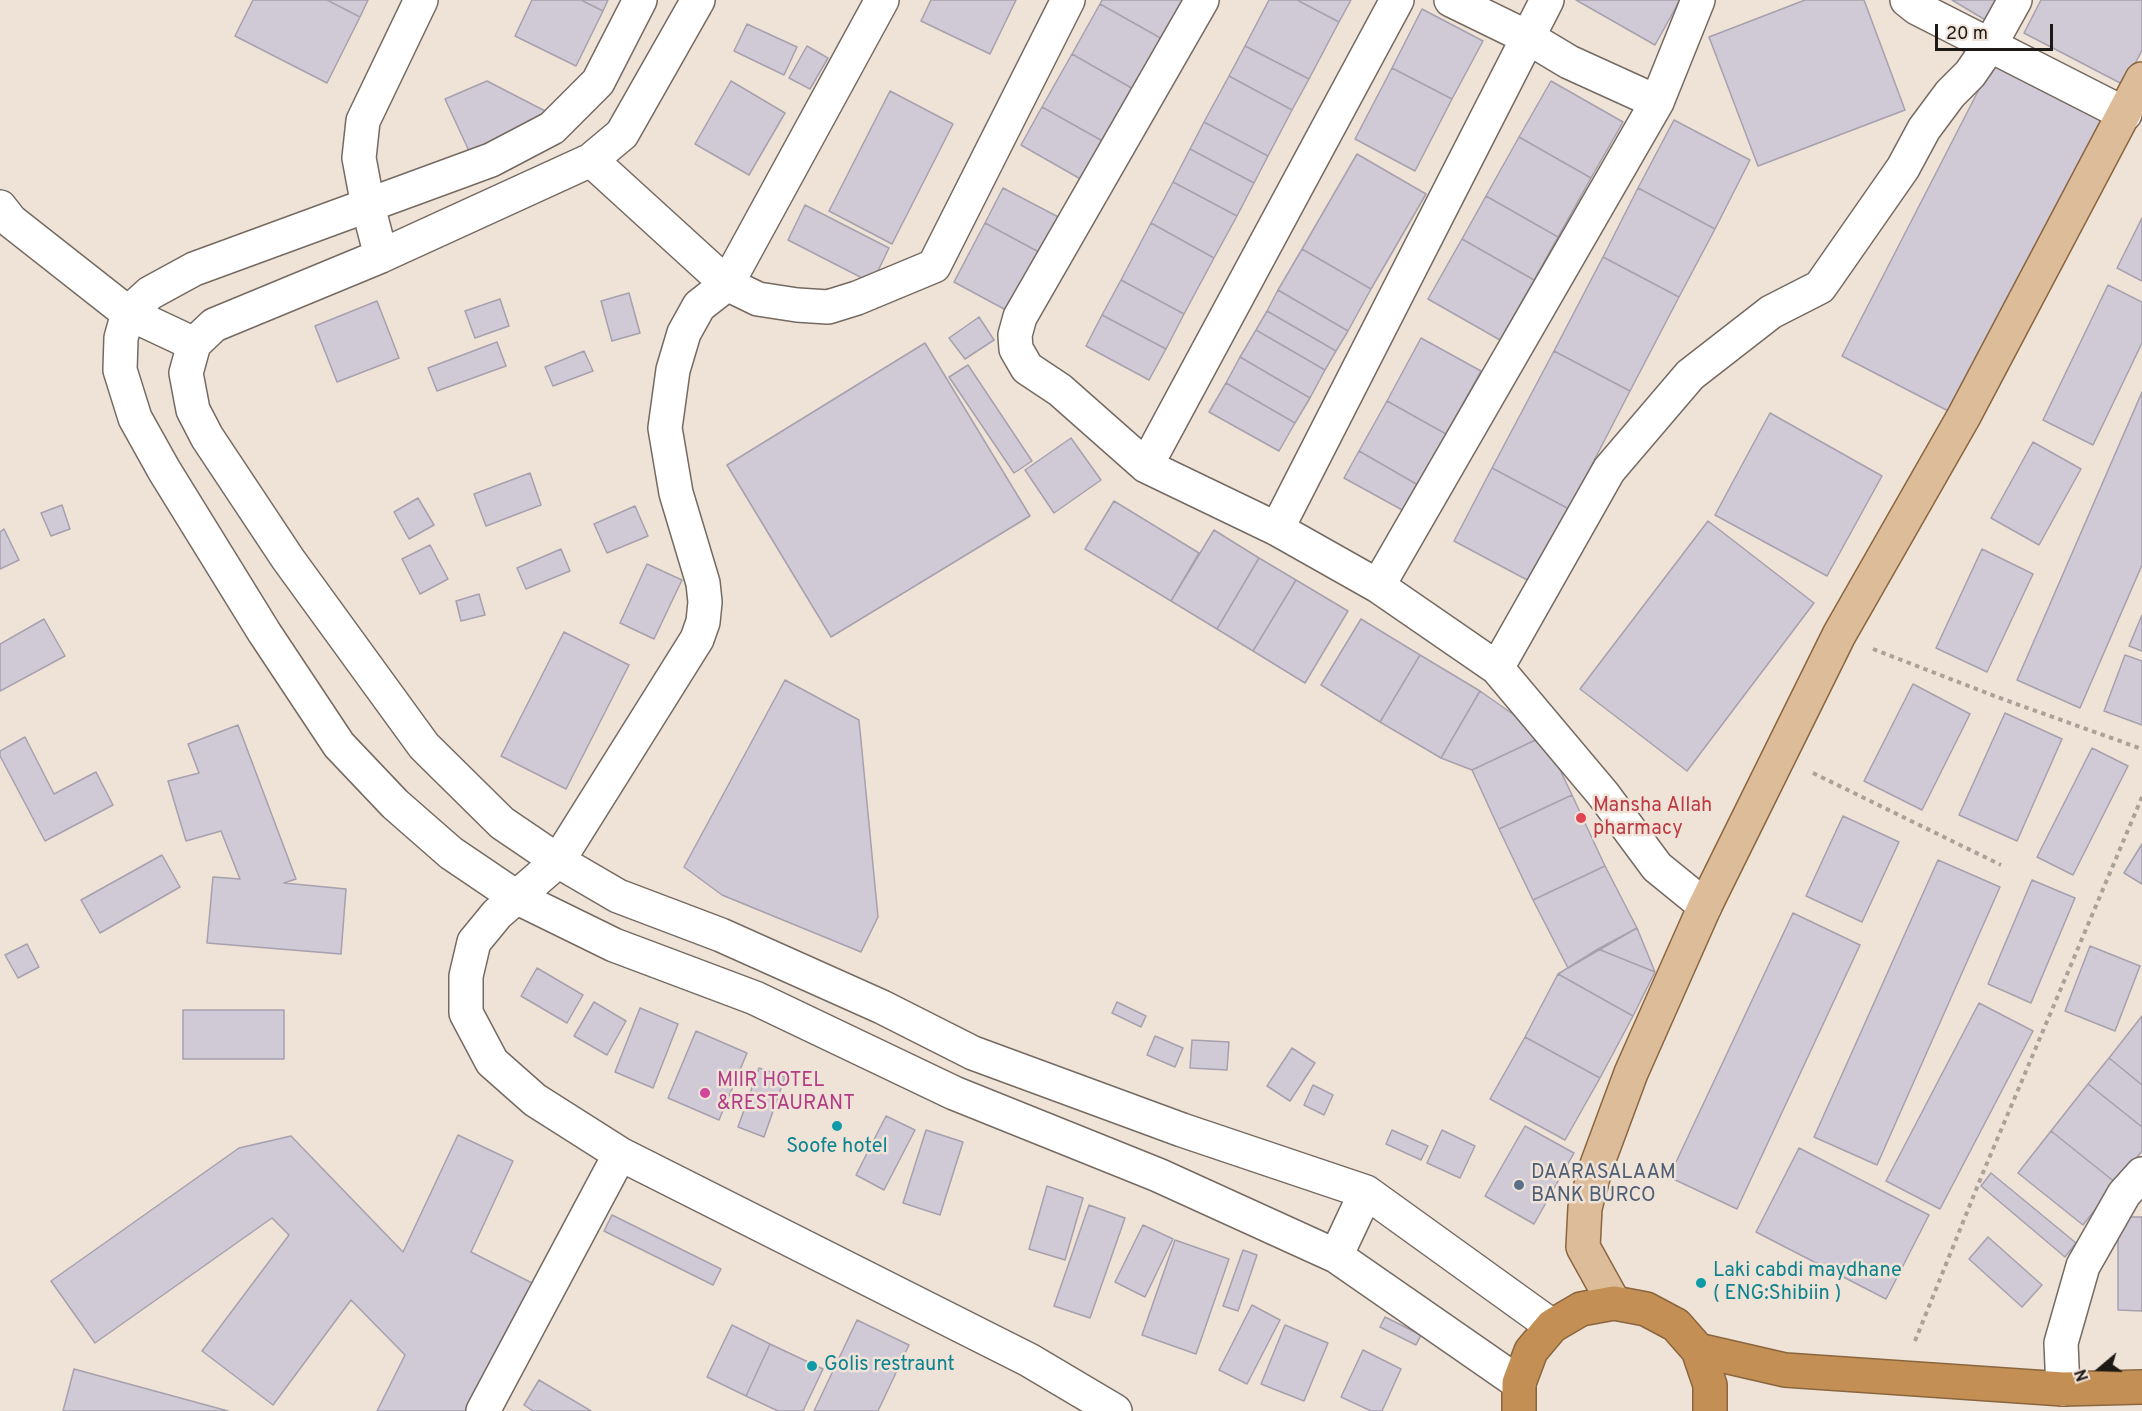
<!DOCTYPE html>
<html>
<head>
<meta charset="utf-8">
<style>
  body { margin:0 }
  #map { position:relative; width:2142px; height:1411px; overflow:hidden; background:#efe3d8; font-family:Overpass,sans-serif }
  canvas { display:block }
  .north { position:absolute; left:2070px; top:1339px; width:60px; height:60px; -webkit-text-stroke:4px #efe3d8; paint-order:stroke; rotate:251deg; font-size:16px; font-weight:700; line-height:24px; text-align:center; color:#1d1915 }
  .north::after { content:''; display:block; margin:auto; width:21px; height:27px; background:#1d1915; clip-path:polygon(50% 0,100% 100%,50% 72%,0 100%) }
  .scale { position:absolute; left:1935px; top:24px; width:118px; height:27px; box-sizing:border-box; border:3px solid #1d1915; border-top:0; padding-left:8px; font-size:18px; line-height:21px; white-space:nowrap; color:#1d1915; -webkit-text-stroke:4px #efe3d8; paint-order:stroke }
</style>
</head>
<body>
<div id="map">
<canvas width="2142" height="1411"></canvas>
<div class="north">N</div>
<div class="scale">20 m</div>
</div>
<script>
const c = document.querySelector('canvas').getContext('2d');
c.lineJoin = 'round';
function fillPath(path, color) { c.fillStyle = color; c.fill(path, 'evenodd'); }
const shape = rows => new Path2D(rows.map(r => 'M' + r).join(''));
function stroke(path, color, width, dash) { c.strokeStyle = color; c.lineWidth = width; c.lineCap = dash ? 'butt' : 'round'; c.setLineDash(dash || []); c.stroke(path); }
function write(font, color, halo, rows, align = 'center') {
  c.font = font + ' Overpass,sans-serif'; c.lineWidth = 5; c.setLineDash([]); c.textBaseline = 'middle'; c.strokeStyle = halo; c.fillStyle = color; for (const [text, x, y, turn = 0] of rows) {
    c.save(); c.translate(x, y); c.rotate((+turn || 0) * Math.PI / 180); c.textAlign = isNaN(turn) ? turn : align; if (halo) c.strokeText(text, 0, 0); c.fillText(text, 0, 0); c.restore();
  }
}
const building = shape([
  [253,0,327,0,360,17,327,83,235,36,253,0],
  [327,0,368,0,360,17,327,0],
  [532,0,581,0,603,11,576,66,515,36,532,0],
  [581,0,608,0,603,11,581,0],
  [931,0,1016,0,990,54,921,21,931,0],
  [1102,0,1186,0,1164,40,1100,4,1102,0],
  [1269,0,1297,0,1339,22,1309,79,1245,46,1269,0],
  [1297,0,1351,0,1339,22,1297,0],
  [1576,0,1680,0,1655,45,1576,0],
  [1805,0,1864,0,1905,110,1758,166,1709,37,1805,0],
  [1952,0,2000,0,1987,21,1952,0],
  [2041,0,2142,0,2142,50,2124,85,2024,33,2041,0],
  [1100,4,1164,40,1135,90,1072,54,1100,4],
  [1422,9,1483,41,1452,99,1392,68,1422,9],
  [747,24,797,47,784,75,734,51,747,24],
  [807,46,828,58,810,89,789,78,807,46],
  [1245,46,1309,79,1292,110,1229,76,1245,46],
  [1072,54,1135,90,1106,143,1042,107,1072,54],
  [1992,64,2106,123,1956,415,1842,356,1992,64],
  [1392,68,1452,99,1415,171,1355,139,1392,68],
  [1229,76,1292,110,1268,156,1204,122,1229,76],
  [487,81,551,114,469,151,445,99,487,81],
  [731,81,785,113,749,175,695,144,731,81],
  [1551,81,1623,122,1591,178,1519,137,1551,81],
  [890,91,953,124,892,244,829,211,890,91],
  [1042,107,1106,143,1084,181,1021,145,1042,107],
  [1674,120,1750,160,1715,229,1638,188,1674,120],
  [1204,122,1268,156,1254,183,1190,149,1204,122],
  [1519,137,1591,178,1558,237,1486,196,1519,137],
  [1190,149,1254,183,1237,216,1173,182,1190,149],
  [1357,154,1426,194,1371,289,1302,249,1357,154],
  [1173,182,1237,216,1214,258,1151,223,1173,182],
  [1003,188,1066,221,1048,257,985,223,1003,188],
  [1638,188,1715,229,1679,297,1603,257,1638,188],
  [1486,196,1558,237,1534,280,1462,239,1486,196],
  [805,205,889,248,872,283,788,240,805,205],
  [2142,218,2142,281,2117,268,2142,218],
  [985,223,1048,257,1017,316,954,282,985,223],
  [1151,223,1214,258,1184,314,1121,280,1151,223],
  [1462,239,1534,280,1500,340,1428,299,1462,239],
  [1302,249,1371,289,1348,331,1278,290,1302,249],
  [1603,257,1679,297,1630,391,1554,351,1603,257],
  [1121,280,1184,314,1166,349,1102,315,1121,280],
  [2108,285,2142,302,2142,343,2093,445,2043,420,2108,285],
  [1278,290,1348,331,1336,351,1267,311,1278,290],
  [629,293,640,333,612,341,601,301,629,293],
  [500,299,509,326,475,338,465,311,500,299],
  [377,301,399,358,337,382,315,326,377,301],
  [1267,311,1336,351,1325,370,1256,330,1267,311],
  [1102,315,1166,349,1149,380,1086,346,1102,315],
  [979,317,994,340,965,359,949,338,979,317],
  [1256,330,1325,370,1310,398,1240,357,1256,330],
  [1421,338,1481,371,1446,434,1387,401,1421,338],
  [497,342,506,366,437,391,428,368,497,342],
  [925,343,1030,516,831,637,727,465,925,343],
  [584,351,593,371,553,386,545,367,584,351],
  [1554,351,1630,391,1569,509,1492,468,1554,351],
  [1240,357,1310,398,1295,423,1226,383,1240,357],
  [968,365,1032,461,1014,473,949,377,968,365],
  [1226,383,1295,423,1279,451,1209,412,1226,383],
  [2142,392,2142,565,2080,708,2017,680,2142,392],
  [1387,401,1446,434,1418,485,1359,451,1387,401],
  [1770,413,1882,476,1827,576,1715,515,1770,413],
  [1071,438,1101,480,1054,513,1025,470,1071,438],
  [2033,442,2081,469,2039,545,1991,518,2033,442],
  [1359,451,1418,485,1404,511,1344,478,1359,451],
  [1492,468,1569,509,1531,582,1454,541,1492,468],
  [530,473,541,505,486,526,474,494,530,473],
  [418,498,434,525,409,539,394,512,418,498],
  [1114,501,1199,553,1171,601,1085,549,1114,501],
  [62,505,70,529,51,536,41,513,62,505],
  [635,506,648,536,607,553,594,524,635,506],
  [1708,521,1814,603,1687,771,1580,689,1708,521],
  [4,529,19,560,0,569,0,532,4,529],
  [1214,530,1259,558,1217,629,1171,601,1214,530],
  [430,545,448,579,420,594,402,559,430,545],
  [561,549,570,571,526,589,517,568,561,549],
  [1982,549,2033,574,1987,672,1936,648,1982,549],
  [1259,558,1296,580,1253,651,1217,629,1259,558],
  [647,564,682,580,654,639,620,623,647,564],
  [1296,580,1348,611,1305,683,1253,651,1296,580],
  [479,594,485,615,461,621,456,601,479,594],
  [2142,615,2142,651,2129,646,2142,615],
  [44,619,65,656,0,691,0,644,44,619],
  [1361,619,1420,655,1380,722,1321,685,1361,619],
  [564,632,629,665,566,789,501,756,564,632],
  [1420,655,1480,691,1441,758,1380,722,1420,655],
  [2125,655,2142,661,2142,725,2104,711,2125,655],
  [785,680,859,720,878,917,861,952,722,895,684,867,785,680],
  [1913,684,1970,714,1922,810,1864,781,1913,684],
  [1480,691,1544,736,1472,770,1441,758,1480,691],
  [2005,713,2062,739,2017,841,1959,815,2005,713],
  [238,725,296,879,284,883,346,889,341,954,207,943,213,877,240,879,221,831,186,841,168,781,199,773,188,744,238,725],
  [1544,736,1572,795,1499,829,1472,770,1544,736],
  [25,737,54,794,96,772,113,805,45,841,0,756,0,751,25,737],
  [2092,748,2128,766,2073,875,2037,857,2092,748],
  [1572,795,1605,866,1533,900,1499,829,1572,795],
  [1843,816,1899,842,1862,922,1806,896,1843,816],
  [2142,844,2142,884,2124,873,2142,844],
  [162,855,180,887,100,933,81,900,162,855],
  [1938,860,2000,887,1877,1165,1814,1137,1938,860],
  [1605,866,1637,928,1568,968,1533,900,1605,866],
  [2032,880,2075,898,2031,1003,1988,984,2032,880],
  [1793,913,1860,945,1737,1209,1669,1177,1793,913],
  [1637,928,1655,972,1598,949,1637,928],
  [27,944,39,967,18,978,5,955,27,944],
  [2090,946,2140,966,2115,1031,2065,1011,2090,946],
  [1598,949,1655,972,1633,1016,1558,974,1598,949],
  [537,968,583,995,567,1023,521,996,537,968],
  [1558,974,1633,1016,1600,1078,1525,1037,1558,974],
  [594,1002,626,1021,607,1055,574,1036,594,1002],
  [1117,1002,1146,1016,1141,1027,1112,1013,1117,1002],
  [1979,1003,2033,1031,1940,1209,1886,1181,1979,1003],
  [640,1008,678,1024,653,1088,615,1072,640,1008],
  [183,1010,284,1010,284,1059,183,1059,183,1010],
  [2142,1016,2142,1085,2109,1058,2142,1016],
  [696,1031,747,1053,719,1120,668,1098,696,1031],
  [1155,1036,1183,1048,1175,1067,1147,1055,1155,1036],
  [1525,1037,1600,1078,1565,1140,1490,1099,1525,1037],
  [1192,1040,1229,1042,1227,1070,1190,1068,1192,1040],
  [1292,1048,1315,1063,1290,1101,1267,1086,1292,1048],
  [2109,1058,2142,1085,2142,1127,2088,1084,2109,1058],
  [759,1068,785,1077,764,1137,738,1127,759,1068],
  [2088,1084,2142,1127,2142,1151,2116,1183,2051,1131,2088,1084],
  [1313,1085,1333,1095,1324,1115,1304,1105,1313,1085],
  [886,1116,915,1130,884,1190,856,1175,886,1116],
  [1525,1126,1574,1153,1534,1224,1485,1196,1525,1126],
  [926,1130,963,1142,940,1215,903,1203,926,1130],
  [1392,1130,1428,1146,1421,1160,1386,1144,1392,1130],
  [1442,1130,1475,1146,1460,1178,1427,1163,1442,1130],
  [2051,1131,2116,1183,2083,1225,2018,1173,2051,1131],
  [458,1135,513,1161,471,1252,534,1284,469,1411,377,1411,405,1355,351,1300,273,1405,202,1351,289,1235,272,1218,95,1343,51,1281,239,1148,291,1136,403,1252,458,1135],
  [1799,1148,1929,1215,1886,1299,1756,1232,1799,1148],
  [1991,1173,2076,1243,2065,1257,1981,1186,1991,1173],
  [1047,1186,1083,1198,1065,1260,1029,1249,1047,1186],
  [1089,1205,1125,1218,1090,1318,1054,1306,1089,1205],
  [612,1215,721,1269,713,1285,604,1231,612,1215],
  [2118,1217,2142,1217,2142,1311,2118,1310,2118,1217],
  [1143,1225,1173,1239,1145,1297,1115,1282,1143,1225],
  [1988,1237,2042,1285,2022,1307,1969,1259,1988,1237],
  [1175,1240,1229,1259,1196,1354,1142,1335,1175,1240],
  [1243,1250,1257,1255,1238,1311,1223,1306,1243,1250],
  [1252,1305,1280,1320,1247,1384,1219,1370,1252,1305],
  [1385,1317,1421,1335,1416,1345,1380,1327,1385,1317],
  [857,1320,909,1345,878,1411,814,1411,857,1320],
  [732,1325,770,1344,746,1396,707,1377,732,1325],
  [1285,1325,1328,1343,1304,1401,1261,1384,1285,1325],
  [770,1344,823,1369,803,1411,778,1411,746,1396,770,1344],
  [1363,1350,1401,1369,1382,1411,1371,1411,1341,1397,1363,1350],
  [74,1369,228,1411,63,1411,74,1369],
  [539,1380,591,1411,533,1411,524,1405,539,1380]
]);
const path = shape([
  [1873,649,1997,697,2142,749],
  [1813,773,2001,865],
  [1915,1341,1982,1175,2142,797]
]);
const minor = shape([
  [640,0,598,82,552,128,491,160,194,269,150,293,128,313,121,338,120,370,135,418,164,470,264,632,339,745,395,804,451,853,516,897,614,945,755,998,954,1093,1158,1175,1336,1256,1519,1383],
  [698,0,622,134,591,160,381,256,214,325,194,344,186,373,193,410,207,437,288,559,424,746,502,823,558,861,618,896,721,935,882,1007,973,1053,1182,1130,1366,1192,1552,1326],
  [882,0,727,284,699,306,684,333,673,370,665,428,676,493,703,583,705,602,703,622,697,639,558,861,497,914,474,942,466,976,466,1013,492,1062,535,1100,620,1154,1029,1360,1115,1411],
  [1202,0,1020,317,1015,335,1016,349,1027,368,1060,390,1146,466,1277,529,1378,586,1497,668,1603,794,1657,867,1705,906],
  [1451,0,1529,38,1569,62,1657,102],
  [1907,0,1917,8,2125,114],
  [591,160,727,284,758,299,797,305,828,307,857,298,934,266,1068,0],
  [0,207,11,221,128,313,194,344],
  [381,256,368,206,359,158,363,121,421,0],
  [1146,466,1397,0],
  [1277,529,1547,0],
  [1378,586,1657,102,1698,0],
  [1497,668,1609,470,1690,375,1771,312,1820,287,1903,168,1924,129,1950,94,1970,74,1990,45,2015,0],
  [1336,1256,1366,1192],
  [2063,1389,2061,1343,2083,1266,2124,1194,2142,1174],
  [483,1411,620,1154]
]);
const major = shape([
  [1614,1303,1583,1247,1585,1208,1595,1170,1631,1073,1705,906,1839,635,1964,416,2142,79]
]);
const highway = shape([
  [1698,1350,1785,1370,2063,1389,2142,1387],
  [1519,1411,1519,1383,1531,1351,1552,1326,1581,1309,1614,1303,1646,1309,1676,1325,1698,1350,1710,1385,1710,1411]
]);
const markers = [
  [1581,818,6,"#e0444e"],
  [705,1093,6,"#d1479c"],
  [837,1126,6,"#0f9aa8"],
  [1519,1185,6,"#5c6f8a"],
  [1701,1283,6,"#0f9aa8"],
  [812,1366,6,"#0f9aa8"]
];
const healthNames = [
  ["Mansha Allah",1593,807],
  ["pharmacy",1593,830]
];
const hotelNames = [
  ["MIIR HOTEL",717,1082],
  ["&RESTAURANT",717,1105]
];
const cultureNames = [
  ["Soofe hotel",837,1148,"center"],
  ["Laki cabdi maydhane",1713,1272],
  ["( ENG:Shibiin )",1713,1295],
  ["Golis restraunt",824,1366]
];
const serviceNames = [
  ["DAARASALAAM",1531,1174],
  ["BANK BURCO",1531,1197]
];
fillPath(building, '#d0c9d6');
stroke(building, '#a7a0ad', 1.5);
stroke(minor, '#756a61', 36);
stroke(major, '#8a663f', 36);
stroke(highway, '#8a663f', 36);
stroke(path, '#aba199', 4, [4.5, 4.5]);
stroke(minor, '#fff', 33);
stroke(major, '#dcbc99', 33);
stroke(highway, '#c48f55', 33);
for (const [x, y, r, color] of markers) { const dot = new Path2D(); dot.arc(x, y, r, 0, 2 * Math.PI); c.fillStyle = color; c.fill(dot); stroke(dot, '#efe3d8', 2); }
write('20px', '#be3a42', '#efe3d8', healthNames, 'left');
write('20px', '#b23c85', '#efe3d8', hotelNames, 'left');
write('20px', '#0d838f', '#efe3d8', cultureNames, 'left');
write('20px', '#4e5e75', '#efe3d8', serviceNames, 'left');
</script>
</body>
</html>
